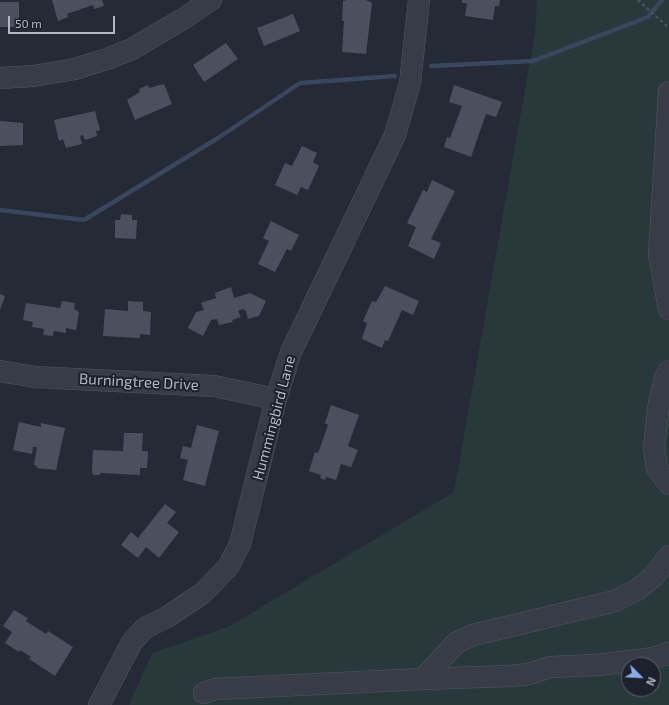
<!DOCTYPE html>
<html>
<head>
<meta charset="utf-8">
<style>
  body { margin:0 }
  #map { position:relative; width:669px; height:705px; overflow:hidden; background:#242a36; font-family:"Exo 2",sans-serif }
  canvas { display:block }
  .north { position:absolute; left:621px; top:657px; width:40px; height:40px; box-sizing:border-box; background:#1c212b; border:1px solid #585d68; border-radius:50%; rotate:114deg; font-size:11px; font-weight:700; line-height:16px; text-align:center; color:#b2b7c3 }
  .north::after { content:''; display:block; margin:auto; width:14px; height:18px; background:#8faaea; clip-path:polygon(50% 0,100% 100%,50% 72%,0 100%) }
  .scale { position:absolute; left:8px; top:16px; width:107px; height:18px; box-sizing:border-box; border:2px solid #b2b7c3; border-top:0; padding-left:5px; font-size:12px; line-height:14px; white-space:nowrap; color:#b2b7c3; -webkit-text-stroke:3px #1c212b; paint-order:stroke }
</style>
</head>
<body>
<div id="map">
<canvas width="669" height="705"></canvas>
<div class="north">N</div>
<div class="scale">50 m</div>
</div>
<script>
const c = document.querySelector('canvas').getContext('2d');
c.lineJoin = 'round';
function fillPath(path, color) { c.fillStyle = color; c.fill(path, 'evenodd'); }
const shape = rows => new Path2D(rows.map(r => 'M' + r).join(''));
function stroke(path, color, width, dash) { c.strokeStyle = color; c.lineWidth = width; c.lineCap = dash ? 'butt' : 'round'; c.setLineDash(dash || []); c.stroke(path); }
function write(font, color, halo, rows, align = 'center') {
  c.font = font + ' "Exo 2",sans-serif'; c.lineWidth = 4; c.setLineDash([]); c.textBaseline = 'middle'; c.strokeStyle = halo; c.fillStyle = color; for (const [text, x, y, turn = 0] of rows) {
    c.save(); c.translate(x, y); c.rotate((+turn || 0) * Math.PI / 180); c.textAlign = isNaN(turn) ? turn : align; if (halo) c.strokeText(text, 0, 0); c.fillText(text, 0, 0); c.restore();
  }
}
const green = shape([
  [537,0,669,0,669,705,129,705,152,653,228,627,454,492,535,33],
  [629,665,653,665,653,689,629,689]
]);
const stream = shape([
  [431,66,533,61,648,17,662,0],
  [0,210,84,220,218,138,300,83,395,76]
]);
const building = shape([
  [52,0,102,0,104,6,94,9,93,5,67,14,68,17,58,21],
  [347,0,366,0,372,3,366,54,342,52,344,21,342,21,343,1],
  [462,0,500,0,499,6,495,6,493,20,465,16,467,3,462,3],
  [0,2,19,2,19,27,0,27],
  [293,14,300,31,264,46,257,28],
  [226,43,238,59,204,82,193,65],
  [164,84,172,104,135,120,127,100,140,92,139,89,148,85,149,88],
  [454,85,502,102,496,117,486,114,471,157,444,147,447,137,450,138,462,106,449,102],
  [95,111,100,130,96,131,97,136,85,140,83,135,80,136,82,144,66,148,63,139,59,141,54,120],
  [0,121,23,123,23,145,0,146],
  [302,146,317,153,313,162,319,166,308,190,301,187,297,195,275,185,285,163,292,166],
  [432,180,455,191,431,239,441,243,434,259,408,246,416,227,407,223,423,190,427,192],
  [121,214,132,215,132,220,137,220,136,239,115,238,115,220,120,220],
  [271,221,299,235,291,251,287,249,275,272,258,264,269,241,263,238],
  [385,286,419,301,413,315,402,310,388,341,385,340,382,348,362,339,367,323,363,321,372,301,376,302],
  [231,287,234,298,250,293,266,301,259,316,248,319,246,311,243,309,238,311,241,317,232,320,233,322,219,325,217,319,211,320,203,336,188,328,196,312,204,310,201,303,216,298,215,293],
  [0,294,5,296,0,310],
  [62,301,75,303,74,309,79,312,76,330,66,328,66,333,54,331,53,336,43,335,44,329,32,327,33,322,23,320,26,303,60,308],
  [128,301,143,302,143,311,151,312,150,335,140,334,140,338,103,336,105,309,128,311],
  [331,405,359,415,348,446,358,450,351,467,341,464,336,480,326,477,325,480,320,478,321,475,309,471,315,452,318,453,328,425,325,423],
  [19,422,41,427,41,423,65,428,56,470,37,468,37,466,34,465,37,447,33,447,32,454,13,450],
  [197,425,219,431,205,486,183,480,188,460,180,458,183,446,191,448],
  [124,433,143,433,142,451,148,451,147,468,140,468,140,475,100,473,100,475,93,475,93,473,92,473,93,450,123,451],
  [165,504,176,512,167,523,179,532,159,558,146,547,138,558,121,545,131,532,138,538],
  [14,610,28,618,26,621,46,634,48,631,73,647,55,676,29,659,31,657,20,650,19,652,5,643,12,632,3,626]
]);
const path = shape([
  [638,0,669,28]
]);
const minor = shape([
  [0,78,33,76,75,69,107,59,132,49,183,19,211,0],
  [669,92,659,254,669,309],
  [0,371,35,377,214,386,276,399],
  [669,371,665,378,659,403,654,448,657,468,669,484],
  [423,679,456,643,473,635,615,601,637,590,654,576,669,556],
  [204,693,215,689,423,679,509,676,529,674,550,667,598,665,654,658,669,653],
  [99,705,132,642,145,628,167,617,203,593,228,567,240,544,276,399,291,352,395,135,410,83,419,0]
]);
const streetNames = [
  ["Burningtree Drive",139,382,3],
  ["Hummingbird Lane",274,418,-75]
];
fillPath(green, '#29393b');
stroke(stream, '#3a465d', 4.5);
fillPath(building, '#4a505e');
stroke(minor, '#525761', 22);
stroke(path, '#475559', 2.5, [3, 3]);
stroke(minor, '#373c47', 21);
write('15px', '#b2b7c3', '#1c212b', streetNames);
</script>
</body>
</html>
